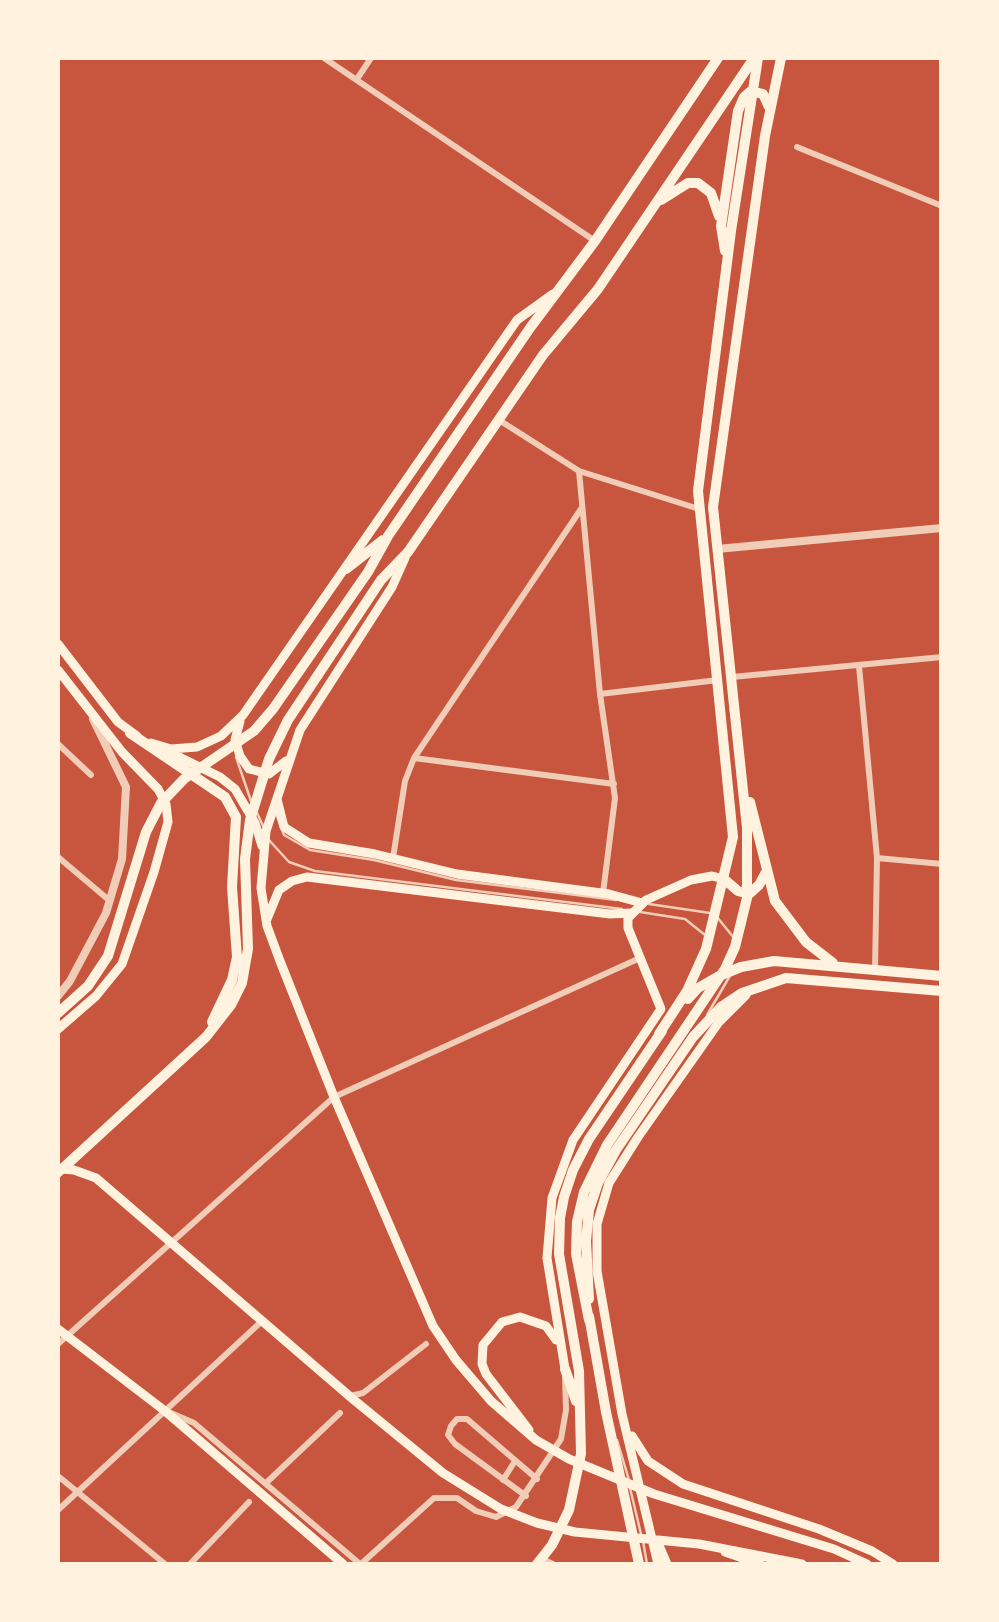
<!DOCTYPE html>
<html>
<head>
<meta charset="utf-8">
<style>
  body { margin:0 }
  #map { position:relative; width:999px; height:1622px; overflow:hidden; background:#c8553d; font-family:Manrope,sans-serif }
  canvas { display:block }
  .frame { position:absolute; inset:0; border:60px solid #fff3e0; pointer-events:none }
</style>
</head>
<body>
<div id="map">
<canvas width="999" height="1622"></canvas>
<div class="frame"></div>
</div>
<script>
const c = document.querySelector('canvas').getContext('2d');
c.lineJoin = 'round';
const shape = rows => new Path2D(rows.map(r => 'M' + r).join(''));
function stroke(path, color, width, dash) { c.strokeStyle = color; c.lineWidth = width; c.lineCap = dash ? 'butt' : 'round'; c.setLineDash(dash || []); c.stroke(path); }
const service = shape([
  [236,757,251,801],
  [257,813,264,828],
  [277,816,284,835,310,850,374,860,456,880,616,900],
  [269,840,289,862,315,871,622,909],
  [649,904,710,913],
  [640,912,685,919,705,935],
  [717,917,734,938],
  [707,1015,731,974],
  [617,1440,629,1480],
  [630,1488,641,1534],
  [643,1541,647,1564]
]);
const minor = shape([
  [324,58,595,241],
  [357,79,371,58],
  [797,147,942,206],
  [499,420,579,471,699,509],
  [579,471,600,694,615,798,603,893],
  [859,666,877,858,875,970],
  [732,677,942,657],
  [600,694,718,680],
  [58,744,91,775],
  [414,758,614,784],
  [58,857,110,901],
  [393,858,405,781,414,758,581,509],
  [877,858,942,864],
  [58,1344,334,1097,640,958],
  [350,1396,363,1393,426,1344],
  [171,1413,194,1423,360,1564],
  [58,1476,165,1564],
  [503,1480,515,1461],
  [266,1483,340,1413],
  [526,1496,455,1444,448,1435,451,1426,457,1419,467,1419,537,1479],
  [58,1510,262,1321],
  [542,1559,553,1564],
  [190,1564,249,1502],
  [361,1564,434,1498,457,1498,476,1511,496,1517,516,1507,561,1439,566,1410,565,1377]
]);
const tertiary = shape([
  [717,549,942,528],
  [58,996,70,981,106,913,122,859,126,787,93,719]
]);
const secondary = shape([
  [405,558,392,587,300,730,266,831,261,888,267,926,280,961,334,1097,433,1326,456,1360,491,1401,536,1440,569,1459,654,1494,834,1549,867,1564],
  [58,644,118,722,137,736],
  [58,670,122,752,158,789,166,804,168,822,154,872,122,964,96,996,58,1029],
  [240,721,235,740,240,756,249,769,269,774,286,761],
  [151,743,171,749,197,747,221,736,243,715,517,320,553,294],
  [165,750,220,777,235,789,255,823,262,846],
  [277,799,284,827,309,843,375,854,457,874,609,894,642,903],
  [267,919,279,890,292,881,307,877,610,914,631,913],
  [58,1173,62,1169,74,1170,96,1178,354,1400,443,1473,501,1509,537,1523,575,1532,699,1544,802,1564],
  [58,1329,165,1411,343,1564],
  [565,1369,547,1258,552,1198,573,1140,661,1009,628,928,628,918,646,900,691,880,712,876,724,879],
  [529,1430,486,1374,482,1364,483,1345,502,1322,520,1317,546,1326,556,1340],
  [632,1436,648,1461,683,1484,819,1529,872,1551,893,1564],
  [658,1543,667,1564],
  [725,1552,760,1564],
  [658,1564,622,1414,597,1271,597,1224,609,1183,638,1137,719,1022,746,995]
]);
const primary = shape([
  [661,200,688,183,698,183,711,193,719,216],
  [725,251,721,226,738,111,744,97,751,91,763,94,769,107],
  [346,569,383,540],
  [130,733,225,797,236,817,232,887,237,957,232,980,212,1022],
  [750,802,775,901,806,942,833,963],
  [724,879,738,891,749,894,759,885,766,872],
  [688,999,698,988,719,976,741,967,774,961,942,976],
  [58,1013,88,986,108,956,146,832,161,803,184,779,254,731,273,709,368,572,388,536,530,328,595,241,718,58],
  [659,1034,687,991,706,949,733,837,698,491,731,231,758,58],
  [58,1170,62,1169,206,1037,231,1005,242,983,248,949,245,859,250,820,269,759,288,720,381,580,408,552,543,355,598,289,754,58],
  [589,1299,586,1241,589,1210,598,1183,616,1150,693,1037,721,1007,742,993,786,978,942,991],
  [589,1316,606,1412,639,1564],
  [589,1320,576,1254,577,1222,584,1192,607,1145,725,969,735,947,747,898,747,828,713,507,765,136,781,58],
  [565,1369,576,1401],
  [537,1564,552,1545,569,1510,581,1454,579,1371,559,1254,560,1218,564,1197,573,1170,589,1139,662,1031]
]);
stroke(service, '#f1ccb7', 2.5);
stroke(minor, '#f1ccb7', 6);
stroke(tertiary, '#f1ccb7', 8);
stroke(secondary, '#fff3e0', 9);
stroke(primary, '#fff3e0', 10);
</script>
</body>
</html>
